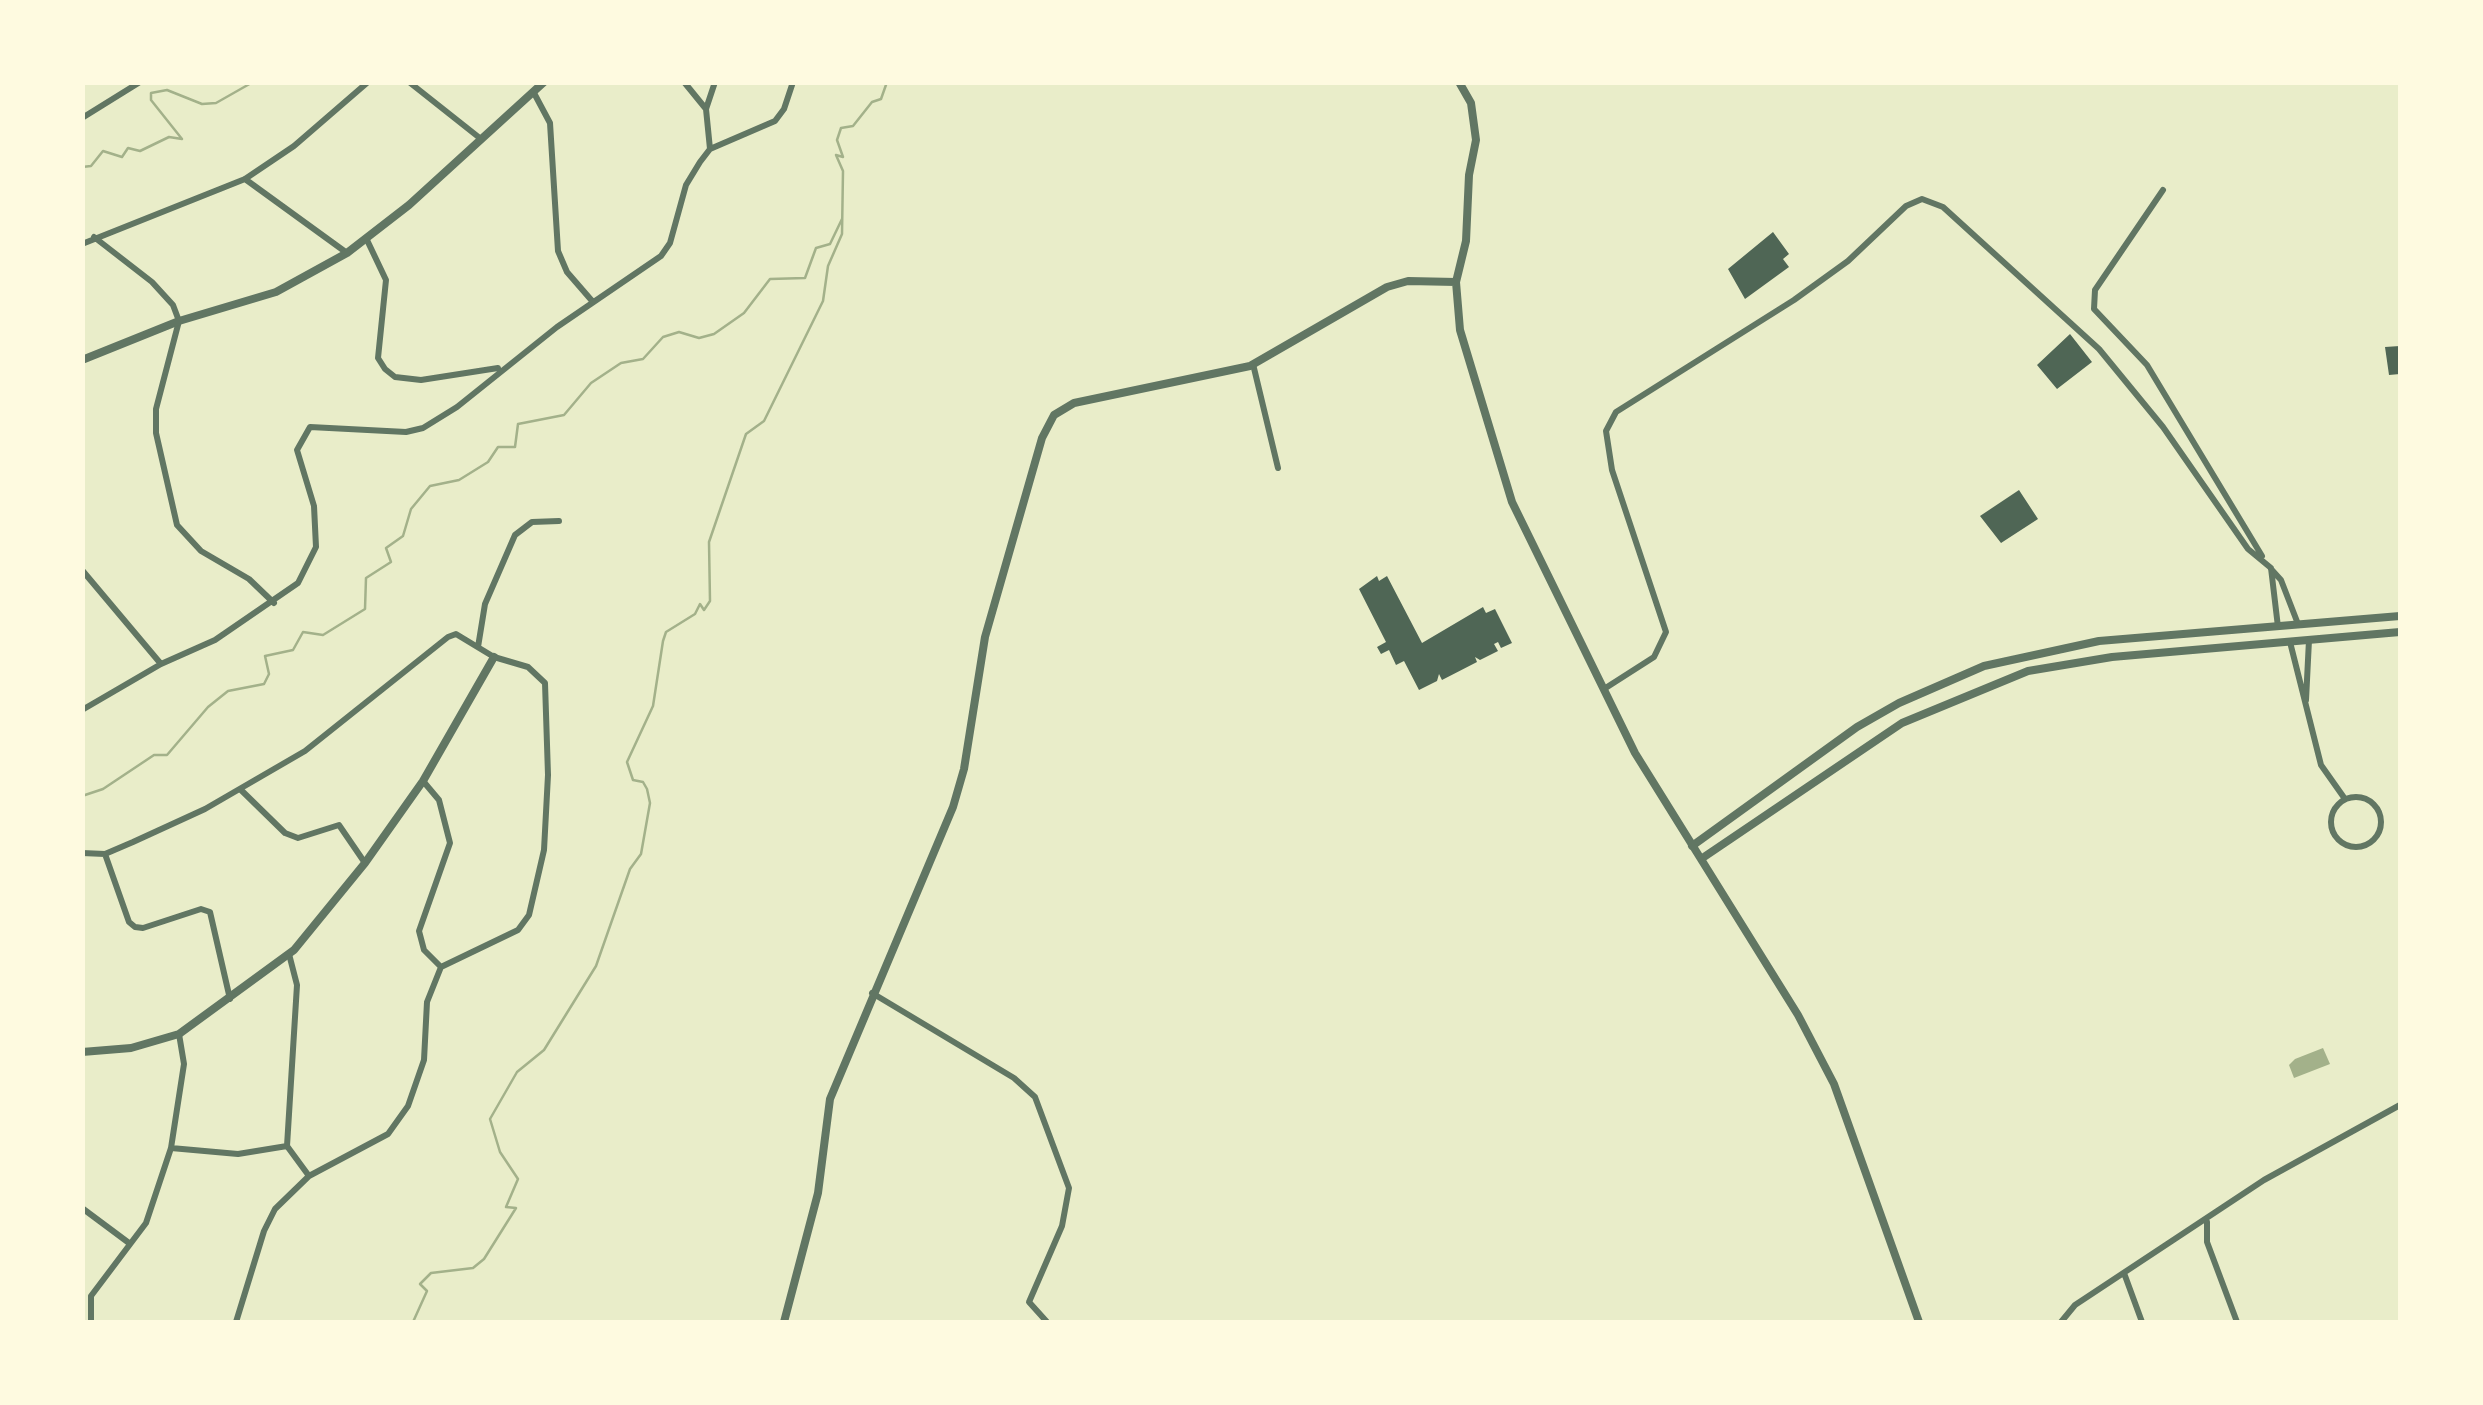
<!DOCTYPE html>
<html>
<head>
<meta charset="utf-8">
<style>
  body { margin:0 }
  #map { position:relative; width:2483px; height:1405px; overflow:hidden; background:#e9edc9; font-family:Lora,serif }
  canvas { display:block }
  .frame { position:absolute; inset:0; border:85px solid #fefae0; pointer-events:none }
</style>
</head>
<body>
<div id="map">
<canvas width="2483" height="1405"></canvas>
<div class="frame"></div>
</div>
<script>
const c = document.querySelector('canvas').getContext('2d');
c.lineJoin = 'round';
function fillPath(path, color) { c.fillStyle = color; c.fill(path, 'evenodd'); }
const shape = rows => new Path2D(rows.map(r => 'M' + r).join(''));
function stroke(path, color, width, dash) { c.strokeStyle = color; c.lineWidth = width; c.lineCap = dash ? 'butt' : 'round'; c.setLineDash(dash || []); c.stroke(path); }
const water = shape([
  [2323,1048,2330,1064,2294,1078,2289,1065,2295,1059]
]);
const stream = shape([
  [82,167,91,166,103,151,122,157,128,148,140,151,169,137,182,139,151,100,151,93,167,90,202,104,216,103,253,82],
  [82,796,103,789,154,755,167,755,208,707,228,691,264,684,269,674,265,656,293,650,303,632,323,635,365,609,366,578,391,562,386,548,403,536,411,509,430,486,459,480,488,462,498,447,515,447,518,424,564,415,591,383,621,363,643,359,663,337,679,332,699,338,714,334,744,313,770,279,805,278,816,248,830,244,842,219],
  [413,1322,427,1291,420,1284,431,1273,473,1268,484,1259,516,1208,506,1207,518,1179,500,1152,490,1119,517,1072,544,1050,596,966,630,869,641,854,650,803,647,789,643,782,633,780,627,762,653,706,663,641,666,632,695,614,700,604,704,610,710,601,709,542,746,434,764,421,823,301,828,266,842,234,843,171,836,155,843,157,837,140,841,128,853,126,872,102,881,99,887,82]
]);
const building = shape([
  [1773,232,1789,254,1783,259,1789,267,1745,299,1728,269],
  [2070,334,2092,362,2057,389,2037,365],
  [2400,346,2400,374,2389,375,2385,347],
  [2019,490,2038,519,2001,543,1980,516],
  [1377,576,1379,581,1387,576,1422,643,1483,607,1486,613,1495,609,1512,643,1501,648,1498,642,1494,644,1498,651,1480,660,1475,657,1477,662,1442,680,1439,674,1437,681,1419,690,1404,661,1396,665,1389,650,1381,654,1377,647,1386,642,1359,589]
]);
const minor = shape([
  [409,82,481,139],
  [684,82,706,109,710,149],
  [534,93,550,123,558,251,567,272,593,302],
  [706,109,715,82],
  [82,118,140,82],
  [245,179,347,253],
  [2163,190,2095,290,2094,309,2147,365,2262,556],
  [94,237,152,282,173,305,179,321,156,409,156,433,177,525,201,551,249,579,274,603],
  [367,240,386,280,378,358,385,369,395,377,421,380,498,368],
  [82,244,245,179,294,146,368,82],
  [1253,364,1278,468],
  [2271,569,2281,580,2298,624],
  [82,570,161,664],
  [2290,642,2321,765,2345,799],
  [478,647,485,604,515,535,532,522,559,521],
  [1604,689,1654,657,1666,632,1612,470,1606,431,1616,412,1794,300,1848,261,1906,206,1922,199,1943,207,2099,349,2163,427,2248,549,2271,568,2278,627],
  [2306,700,2309,640],
  [82,710,161,664,215,640,298,583,316,547,314,506,297,450,310,427,406,432,423,428,457,407,557,327,661,256,670,243,686,185,700,162,710,149,775,121,784,109,793,82],
  [423,781,439,800,450,843,419,931,424,950,441,967],
  [240,789,285,833,298,838,339,825,365,863],
  '2331 822a25 25 0 1 1 50 0a25 25 0 1 1-50 0Z',
  [82,853,105,854,133,842,205,809,305,751,448,637,456,634,494,657,528,667,545,683,548,775,544,850,529,915,518,930,441,967,427,1002,424,1060,408,1106,388,1134,309,1176,275,1209,264,1231,236,1322],
  [105,854,129,922,135,927,143,928,201,909,210,912,230,999],
  [289,954,297,985,287,1146,309,1176],
  [872,993,1014,1078,1035,1097,1069,1188,1062,1226,1029,1302,1047,1322],
  [171,1148,238,1154,287,1146],
  [82,1208,129,1243],
  [2207,1222,2207,1242,2237,1322],
  [2124,1273,2142,1322],
  [91,1322,91,1296,146,1223,171,1148,184,1064,179,1034],
  [2061,1322,2075,1305,2264,1180,2400,1105]
]);
const tertiary = shape([
  [1459,82,1471,103,1476,140,1469,175,1466,241,1456,282,1460,330,1512,502,1635,753,1798,1015,1834,1084,1919,1322],
  [82,360,179,321,276,292,347,253,409,205,544,82],
  [1692,846,1857,727,1899,703,1984,666,2099,641,2400,616],
  [1701,859,1902,723,2028,671,2112,657,2400,632],
  [82,1052,131,1048,179,1034,294,950,365,863,423,781,494,657],
  [784,1322,818,1193,830,1099,953,807,964,769,985,637,1042,438,1054,415,1074,403,1250,366,1387,287,1408,281,1456,282]
]);
fillPath(water, '#a3b18a');
stroke(stream, '#a3b18a', 2.5);
fillPath(building, '#4f6655');
stroke(minor, '#617663', 6);
stroke(tertiary, '#617663', 8);
</script>
</body>
</html>
